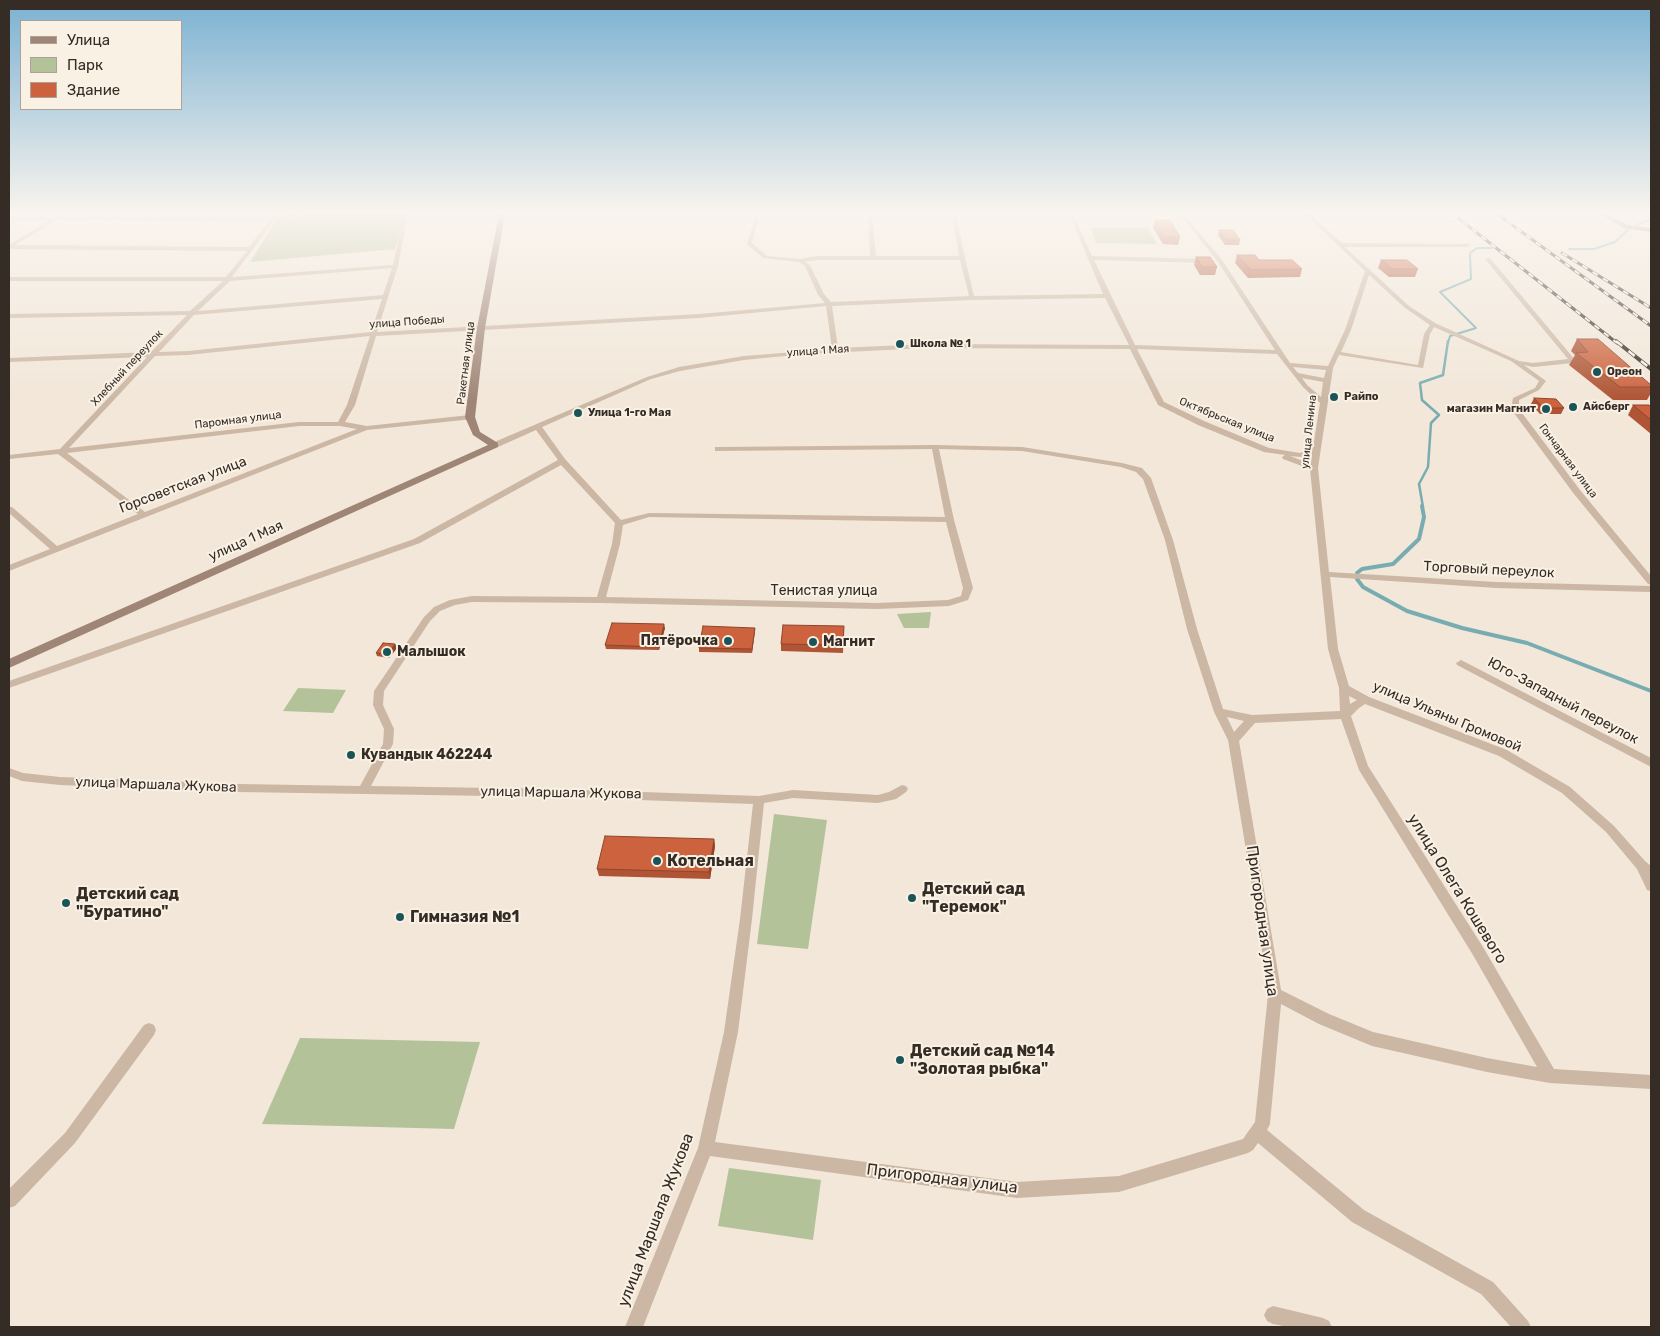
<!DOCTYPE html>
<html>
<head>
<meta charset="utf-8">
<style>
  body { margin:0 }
  #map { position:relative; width:1660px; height:1336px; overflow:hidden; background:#f2e7d9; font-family:Rubik,sans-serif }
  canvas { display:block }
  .frame { position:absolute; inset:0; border:10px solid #362c26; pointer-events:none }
  .legend { position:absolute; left:20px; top:20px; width:162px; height:90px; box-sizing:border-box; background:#faf1e5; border:1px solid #aca299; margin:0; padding:6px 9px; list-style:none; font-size:15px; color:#362c26 }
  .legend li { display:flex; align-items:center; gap:10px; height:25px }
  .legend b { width:25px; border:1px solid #aca299 }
</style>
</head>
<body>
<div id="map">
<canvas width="1660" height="1336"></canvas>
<div class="frame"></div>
<ul class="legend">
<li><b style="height:6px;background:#9f8576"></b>Улица</li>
<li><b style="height:14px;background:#b3c298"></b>Парк</li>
<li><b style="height:14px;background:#cc633e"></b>Здание</li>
</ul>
</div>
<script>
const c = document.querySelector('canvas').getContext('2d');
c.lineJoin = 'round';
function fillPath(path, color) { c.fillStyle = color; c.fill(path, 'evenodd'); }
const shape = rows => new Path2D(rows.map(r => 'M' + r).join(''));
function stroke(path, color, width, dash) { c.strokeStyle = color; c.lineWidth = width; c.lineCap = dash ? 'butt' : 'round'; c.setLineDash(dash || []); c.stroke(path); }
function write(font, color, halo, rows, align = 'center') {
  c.font = font + ' Rubik,sans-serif'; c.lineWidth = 4; c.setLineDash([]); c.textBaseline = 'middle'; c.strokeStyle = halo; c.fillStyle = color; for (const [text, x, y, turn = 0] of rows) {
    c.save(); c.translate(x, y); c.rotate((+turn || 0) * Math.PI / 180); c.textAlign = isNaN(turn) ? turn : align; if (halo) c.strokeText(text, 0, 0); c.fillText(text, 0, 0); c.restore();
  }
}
const green = shape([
  [310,214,406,214,395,249,250,262,273,225,279,219],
  [1091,228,1148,228,1157,244,1096,243],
  [931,612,929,628,904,628,897,614],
  [298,688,346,690,333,713,283,711],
  [774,814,827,820,808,949,757,944],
  [300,1038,480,1042,454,1129,262,1124],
  [729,1168,821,1180,813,1240,718,1226]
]);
const streamFar2 = shape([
  [1635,226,1651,219],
  [1569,249,1594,249,1615,242,1629,229],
  [1448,343,1450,336,1476,328,1440,292,1471,279,1470,253,1477,248,1492,248]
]);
const streamFar1 = shape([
  [1423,507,1419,484,1428,467,1431,423,1439,415,1422,400,1420,383,1443,375,1448,341]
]);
const stream = shape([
  [1357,573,1362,569,1393,564,1419,539,1424,517,1422,506],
  [1357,579,1363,587,1407,611,1462,628,1527,643,1651,691]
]);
const street = shape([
  [295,214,304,214,275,220,232,277,393,265,404,214,408,214,398,266,377,332,699,314,825,303,818,295,805,266,799,262,763,258,747,244,756,214,760,214,752,243,767,256,800,259,817,256,870,256,868,214,872,214,876,256,959,256,952,214,956,214,965,258,974,296,1103,294,1069,214,1073,214,1092,256,1207,259,1210,261,1207,263,1094,260,1135,345,1275,350,1218,262,1180,214,1184,214,1222,260,1290,363,1328,366,1345,330,1365,271,1305,214,1310,214,1342,243,1469,244,1470,245,1467,247,1345,247,1409,306,1435,323,1519,361,1533,363,1568,359,1485,259,1490,258,1576,361,1573,363,1533,367,1524,365,1546,381,1539,390,1519,400,1519,409,1580,490,1651,576,1651,585,1648,584,1574,494,1511,409,1513,398,1535,388,1539,381,1511,361,1434,327,1430,334,1423,368,1339,355,1333,368,1318,468,1329,572,1496,582,1651,586,1651,592,1496,588,1330,577,1338,649,1349,686,1369,697,1507,750,1570,787,1614,826,1645,861,1651,866,1651,891,1647,890,1637,869,1606,832,1562,793,1499,756,1365,704,1359,708,1351,716,1368,766,1483,947,1554,1069,1651,1075,1651,1089,1550,1083,1487,1072,1372,1046,1319,1024,1281,1004,1270,1124,1267,1130,1364,1210,1493,1282,1528,1321,1531,1327,1511,1327,1481,1294,1352,1222,1258,1143,1253,1150,1248,1153,1119,1192,1017,1198,710,1156,643,1327,625,1327,698,1148,724,1032,740,919,753,804,554,797,239,792,60,785,22,781,9,776,9,768,23,773,60,777,239,784,360,786,383,744,384,729,373,705,374,691,424,617,434,607,450,600,472,596,597,597,612,544,615,523,561,465,420,543,9,688,9,681,414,539,558,460,536,430,498,447,492,447,492,443,647,377,679,367,744,356,832,349,826,306,699,318,376,336,355,405,345,422,367,426,470,415,473,415,473,419,367,430,9,571,9,565,50,549,9,513,9,507,12,507,57,546,138,514,58,454,9,459,9,455,60,449,147,357,9,362,9,358,151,352,187,315,9,318,9,314,190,311,223,281,9,281,9,277,226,277,247,251,9,249,9,245,50,220,9,220,9,217,273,217,295,214],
  [57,220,269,221,249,247,15,245,57,220],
  [817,260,960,260,969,296,831,302,824,294,810,265,805,262,817,260],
  [392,268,383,295,198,311,230,281,392,268],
  [1369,275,1405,308,1430,325,1424,334,1418,365,1341,352,1351,330,1369,275],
  [1105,298,1129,345,927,344,838,348,832,306,972,300,1105,298],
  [382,299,371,332,188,351,159,352,194,315,382,299],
  [370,336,347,405,338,422,299,422,69,448,155,356,188,355,370,336],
  [927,348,1130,349,1158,405,1198,425,1264,452,1285,455,1282,457,1283,459,1310,469,1328,649,1339,688,1340,711,1252,715,1223,709,1197,629,1173,540,1151,478,1142,468,1122,463,1022,447,935,445,718,447,715,447,715,451,932,449,945,517,649,513,621,520,565,459,542,427,651,379,680,371,744,360,805,354,927,348],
  [1137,349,1277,354,1303,387,1320,403,1313,448,1300,453,1269,448,1204,421,1164,402,1137,349],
  [1293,367,1326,370,1324,378,1298,373,1293,367],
  [1302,378,1323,382,1321,397,1307,385,1302,378],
  [299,426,340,426,357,429,145,512,67,453,299,426],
  [939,449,1022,451,1121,467,1136,472,1143,479,1165,540,1187,629,1214,712,1228,740,1260,936,1268,994,1255,1122,1243,1139,1119,1176,1017,1182,715,1142,738,1032,752,919,764,803,793,798,878,803,896,799,906,792,908,789,906,786,902,785,889,792,878,795,793,790,759,796,554,789,371,786,393,744,394,729,383,705,384,691,430,621,440,611,455,605,472,602,601,603,877,609,949,606,968,600,973,588,954,520,939,449],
  [1312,454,1311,464,1290,456,1300,457,1312,454],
  [649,517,946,522,963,588,961,596,948,600,877,603,606,597,620,544,623,525,649,517],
  [1349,696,1357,700,1350,704,1349,696],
  [1227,717,1244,721,1234,732,1227,717],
  [1341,719,1359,770,1473,955,1537,1067,1487,1058,1373,1032,1329,1014,1281,990,1239,741,1255,723,1341,719],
  [1461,660,1651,758,1651,767,1457,665,1456,663,1461,660],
  [149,1023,154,1025,156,1030,154,1035,75,1143,15,1206,9,1208,9,1189,65,1133,144,1025,149,1023],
  [1273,1306,1323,1318,1329,1321,1332,1327,1288,1327,1273,1324,1267,1321,1264,1315,1267,1309,1273,1306]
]);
const secondary = shape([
  [499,214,505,214,485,328,475,417,480,432,498,443,498,447,9,668,9,659,488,445,473,435,465,417,477,328,499,214],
  [1599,214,1606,214,1628,225,1651,228,1651,232,1624,228,1599,214]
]);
const railFar1 = shape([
  [1453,214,1617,343],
  [1497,214,1651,326],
  [1562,253,1651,308]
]);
const rail = shape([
  [1616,341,1651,369]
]);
const wall = shape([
  [1155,220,1180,237,1178,245,1163,244,1153,228],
  [1219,230,1240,240,1239,245,1225,245,1218,235],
  [1237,255,1302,269,1300,277,1248,278,1235,263],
  [1196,257,1217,267,1215,275,1200,275,1194,265],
  [1381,260,1418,269,1415,277,1389,277,1378,268],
  [1577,339,1651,385,1651,393,1647,400,1613,400,1569,365,1575,355,1571,351],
  [1534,398,1564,408,1561,414,1540,414,1531,404],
  [1633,405,1651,407,1651,434,1628,415],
  [844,626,843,653,781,651,781,644],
  [665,628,659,650,606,649,605,645],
  [755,628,752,653,699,652,699,648],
  [395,644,397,648,389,658,377,656,376,653],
  [714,839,715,846,710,879,599,876,597,869]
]);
const shadedWall = shape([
  [664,624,665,628,659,650,659,647],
  [755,628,755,631,752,653,752,649],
  [395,644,397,648,389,658,388,654],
  [714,839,715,846,710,879,709,872]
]);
const building = shape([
  [1155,220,1170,220,1180,237,1164,237,1155,220],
  [1219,230,1233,230,1240,240,1226,240,1219,230],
  [1237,255,1255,255,1259,260,1292,260,1302,269,1251,270,1237,255],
  [1196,257,1210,257,1217,267,1202,267,1196,257],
  [1381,260,1407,260,1418,269,1392,269,1381,260],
  [1577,339,1598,339,1651,385,1651,387,1620,387,1576,353,1588,352,1577,339],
  [1534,398,1556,399,1564,408,1543,408,1534,398],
  [1633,405,1649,405,1651,407,1651,420,1633,405],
  [612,623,664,624,659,647,605,645,612,623],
  [783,625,844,626,843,645,781,644,783,625],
  [703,626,755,628,752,649,699,648,703,626],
  [383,643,395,644,388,654,376,653,383,643],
  [605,836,714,839,709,872,597,869,605,836]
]);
const markers = [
  [900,344,5,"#1a5459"],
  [1597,372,5,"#1a5459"],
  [1334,397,5,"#1a5459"],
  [1573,407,5,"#1a5459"],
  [1546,409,5,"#1a5459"],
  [578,413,5,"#1a5459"],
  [728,641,5,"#1a5459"],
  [813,642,5,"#1a5459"],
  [387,652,5,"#1a5459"],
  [351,755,5,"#1a5459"],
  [657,861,5,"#1a5459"],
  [912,898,5,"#1a5459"],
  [66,903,5,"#1a5459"],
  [400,917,5,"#1a5459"],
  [900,1060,5,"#1a5459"]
];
const farStreetnames = [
  ["улица Победы",407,322,-4],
  ["улица 1 Мая",818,351,-4],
  ["Ракетная улица",466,363,-83],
  ["Хлебный переулок",127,368,-47],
  ["Паромная улица",238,420,-7],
  ["Октябрьская улица",1227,420,22],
  ["улица Ленина",1309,432,-84],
  ["Гончарная улица",1568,461,53]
];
const farPoinames = [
  ["Школа № 1",910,344],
  ["Ореон",1607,372],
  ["Райпо",1344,397],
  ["Айсберг",1583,407],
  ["магазин Магнит",1536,409,"right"],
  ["Улица 1-го Мая",588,413]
];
const streetNames = [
  ["Горсоветская улица",183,485,-21],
  ["улица 1 Мая",246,541,-24],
  ["Торговый переулок",1489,570,3],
  ["Тенистая улица",824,591],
  ["Юго-Западный переулок",1563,701,28],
  ["улица Ульяны Громовой",1447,717,23],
  ["улица Маршала Жукова",156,785,2],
  ["улица Маршала Жукова",561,793,1]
];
const poiNames = [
  ["Пятёрочка",718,641,"right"],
  ["Магнит",823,642],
  ["Малышок",397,652],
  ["Кувандык 462244",361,755]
];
const nearPoinames = [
  ["Котельная",667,861],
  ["Детский сад",922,889],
  ["\"Теремок\"",922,907],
  ["Детский сад",76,894],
  ["\"Буратино\"",76,912],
  ["Гимназия №1",410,917],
  ["Детский сад №14",910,1051],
  ["\"Золотая рыбка\"",910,1069]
];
const nearStreetnames = [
  ["улица Олега Кошевого",1457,889,58],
  ["Пригородная улица",1262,921,82],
  ["Пригородная улица",942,1179,7],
  ["улица Маршала Жукова",656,1220,-69]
];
fillPath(green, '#b3c298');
stroke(streamFar2, '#77adb1', 2);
stroke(streamFar1, '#77adb1', 2.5);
stroke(stream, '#77adb1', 4);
fillPath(street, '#cbb7a4');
fillPath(secondary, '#9f8576');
stroke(railFar1, '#362c26', 3);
stroke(rail, '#362c26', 4);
stroke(railFar1, '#faf1e5', 2, [6]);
stroke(rail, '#faf1e5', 2.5, [8]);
fillPath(wall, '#af5535');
fillPath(shadedWall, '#8f452b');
fillPath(building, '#cc633e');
stroke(building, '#8f452b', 1);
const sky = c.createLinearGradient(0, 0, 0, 401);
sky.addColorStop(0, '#7bb1d2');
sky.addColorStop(0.53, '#f9f4ee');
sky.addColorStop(1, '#f9f4ee00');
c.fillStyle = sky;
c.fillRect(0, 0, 1660, 401);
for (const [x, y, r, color] of markers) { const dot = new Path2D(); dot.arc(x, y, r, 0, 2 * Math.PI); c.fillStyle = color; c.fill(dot); stroke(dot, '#faf1e5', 2); }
write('11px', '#362c26', '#faf1e5', farStreetnames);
write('bold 11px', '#362c26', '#faf1e5', farPoinames, 'left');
write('14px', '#362c26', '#faf1e5', streetNames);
write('bold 14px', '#362c26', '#faf1e5', poiNames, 'left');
write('bold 16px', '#362c26', '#faf1e5', nearPoinames, 'left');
write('16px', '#362c26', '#faf1e5', nearStreetnames);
</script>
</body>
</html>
